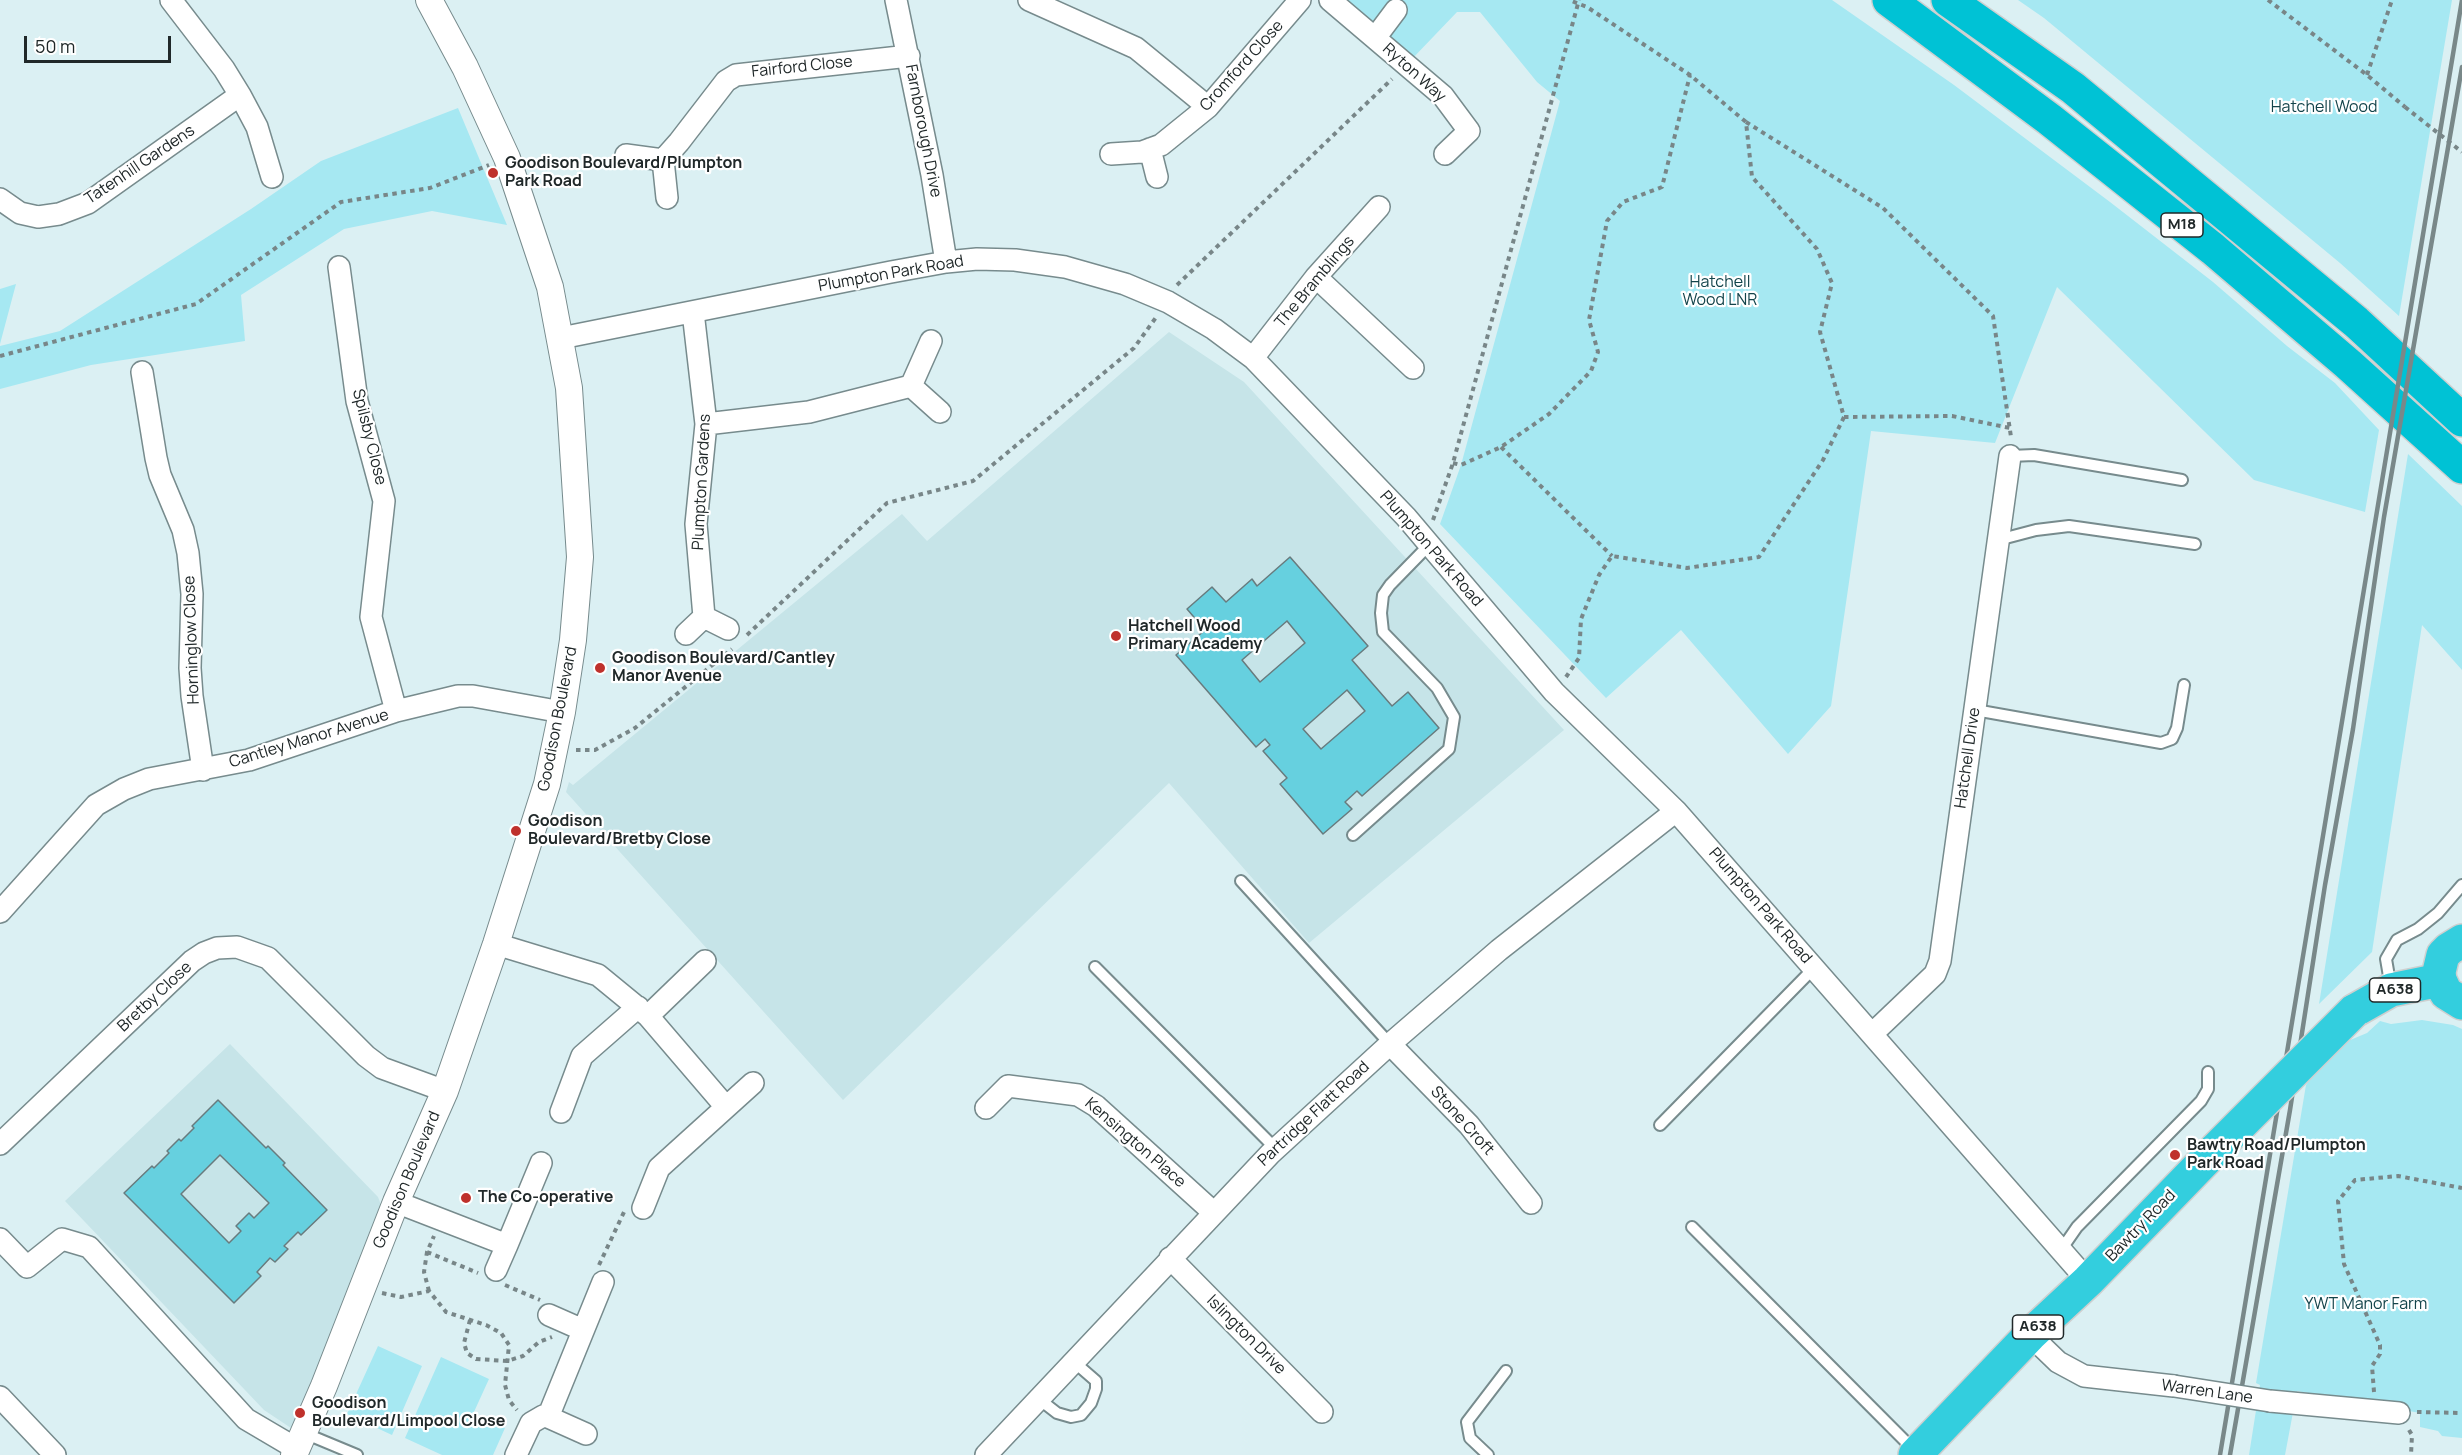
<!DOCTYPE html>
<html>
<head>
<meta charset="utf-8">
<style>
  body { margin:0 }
  #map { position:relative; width:2462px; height:1455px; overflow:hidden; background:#dbf0f3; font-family:Manrope,sans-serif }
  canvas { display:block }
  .scale { position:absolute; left:24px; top:36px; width:147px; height:27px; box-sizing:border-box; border:3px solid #202829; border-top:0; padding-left:8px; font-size:18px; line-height:21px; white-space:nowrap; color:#202829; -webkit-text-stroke:4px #fff; paint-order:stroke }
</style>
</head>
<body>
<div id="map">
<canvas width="2462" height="1455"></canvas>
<div class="scale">50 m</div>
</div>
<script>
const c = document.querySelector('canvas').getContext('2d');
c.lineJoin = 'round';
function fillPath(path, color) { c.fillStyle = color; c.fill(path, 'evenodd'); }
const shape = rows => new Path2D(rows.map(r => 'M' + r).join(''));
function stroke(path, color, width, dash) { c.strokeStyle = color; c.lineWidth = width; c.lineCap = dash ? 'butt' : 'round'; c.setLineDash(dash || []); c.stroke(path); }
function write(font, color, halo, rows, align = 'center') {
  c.font = font + ' Manrope,sans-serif'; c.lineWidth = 4.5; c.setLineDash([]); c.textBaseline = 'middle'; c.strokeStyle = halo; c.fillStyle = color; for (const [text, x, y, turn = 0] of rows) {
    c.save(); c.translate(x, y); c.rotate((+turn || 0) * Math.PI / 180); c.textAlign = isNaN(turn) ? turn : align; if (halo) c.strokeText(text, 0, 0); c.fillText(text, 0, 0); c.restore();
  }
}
const built = shape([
  [1169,332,1244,382,1564,730,1309,943,1169,783,843,1100,566,792,569,782,573,785,902,514,927,541],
  [230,1044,378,1197,383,1210,294,1430,264,1410,65,1201]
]);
const green = shape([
  [1332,0,1832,0,1954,85,2110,202,2213,282,2287,346,2335,383,2379,430,2365,512,2254,480,2057,287,1995,443,1871,431,1831,706,1788,754,1681,630,1606,698,1440,524,1461,465,1560,101,1537,82,1480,12,1457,12,1411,60],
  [2018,0,2452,0,2399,316,2340,263,2044,18],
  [458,108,507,225,432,211,344,229,241,295,245,341,91,365,0,389,0,346,60,331,251,209,321,161],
  [16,284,0,344,0,289],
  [2408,454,2462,506,2462,670,2422,625,2372,952,2319,1004],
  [2422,1020,2453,1025,2462,1029,2462,1438,2442,1436,2438,1431,2420,1427,2420,1413,2297,1391,2285,1455,2249,1455,2260,1385,2256,1383,2306,1085,2331,1048,2367,1033,2380,1021,2391,1024],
  [378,1346,422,1366,392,1435,347,1414],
  [441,1357,489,1379,473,1414,505,1428,493,1455,442,1455,405,1438]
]);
const building = shape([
  [1290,557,1368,646,1352,660,1392,706,1408,692,1439,728,1362,796,1357,791,1345,802,1352,809,1323,834,1280,784,1287,778,1263,751,1270,745,1265,739,1256,747,1176,655,1205,630,1187,609,1212,587,1226,602,1252,579,1257,586,1290,557],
  [1287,621,1305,643,1260,682,1242,660,1287,621],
  [1347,690,1365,711,1321,749,1303,729,1347,690],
  [218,1100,266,1148,268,1146,285,1163,283,1165,327,1210,301,1235,298,1232,284,1246,288,1249,275,1262,270,1258,257,1272,261,1276,234,1303,124,1193,152,1166,154,1168,169,1153,167,1151,179,1139,181,1141,194,1128,192,1126,218,1100],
  [220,1155,269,1203,254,1218,249,1213,236,1226,241,1231,229,1243,181,1194,220,1155]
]);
const path = shape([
  [2268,0,2367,75,2405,107],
  [2367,75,2392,0],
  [1746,122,1883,208,1993,316,2011,437],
  [1177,285,1392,79],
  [0,356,196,304,341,202,430,188,489,165],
  [1844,417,1952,416,2010,428],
  [1501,447,1612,556],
  [1453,463,1461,465,1501,447,1549,414,1591,371,1598,352,1589,320,1607,221,1623,202,1662,187,1690,75],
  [1433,520,1453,463,1579,0],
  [747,635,887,503,973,481,1134,348,1157,316],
  [1566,677,1579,658,1581,619,1599,575,1612,556,1687,568,1759,557,1823,460,1844,417,1820,332,1832,283,1817,249,1752,177,1746,122,1690,75,1587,7,1569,0],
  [576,750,595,750,635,728,732,649],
  [427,1252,478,1273],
  [599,1265,624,1212],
  [505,1285,540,1300],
  [429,1291,424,1272,427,1252,434,1236],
  [382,1293,401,1297,429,1291,446,1312,486,1325,501,1333,509,1345,505,1385,509,1400,517,1410],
  [470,1320,464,1343,467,1353,476,1359,507,1361,523,1356,539,1342,552,1337],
  [2374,1392,2372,1366,2380,1354,2380,1345,2344,1264,2338,1201,2355,1180,2398,1176,2462,1188],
  [2417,1412,2462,1413],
  [2409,1430,2412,1435,2411,1455]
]);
const service = shape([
  [2010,456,2034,455,2182,480],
  [1998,540,2036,530,2069,526,2195,544],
  [1975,710,2161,743,2172,739,2177,728,2184,685],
  [1353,835,1449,749,1454,717,1437,688,1383,632,1381,613,1383,595,1390,585,1430,544],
  [1241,881,1390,1044],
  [1095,967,1276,1149],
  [2391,988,2386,959,2397,940,2418,929,2438,913,2462,885],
  [1660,1125,1814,968],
  [1692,1227,1914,1450],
  [2061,1250,2077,1227,2201,1101,2208,1089,2208,1072],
  [1039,1399,1057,1413,1071,1417,1081,1415,1091,1403,1096,1389,1096,1381,1073,1361],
  [304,1433,357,1455],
  [1488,1455,1470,1438,1467,1422,1506,1371]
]);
const minor = shape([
  [171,0,224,69,240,95,257,127,272,177],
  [896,0,932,175,946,262],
  [1029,0,1136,48,1208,107],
  [1330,0,1443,96,1469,131,1445,154],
  [1375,38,1396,10],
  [1150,149,1157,177],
  [1111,154,1142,152,1161,145,1208,107,1300,0],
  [626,155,663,160,667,198],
  [663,160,679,142,726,81,736,75,909,56],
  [0,199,20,213,38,217,59,214,88,203,240,95],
  [339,267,357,401,384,501,371,617,396,711],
  [1316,277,1413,368],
  [693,312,706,424,696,524,704,617],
  [561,338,891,272,946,262,977,259,1015,260,1065,267,1125,284,1168,302,1214,329,1253,358,1406,517,1554,692,1676,811,2088,1281],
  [931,341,911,386,940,412],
  [1253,358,1316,277,1379,207],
  [142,372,156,458,160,475,183,530,188,553,192,594,190,668,192,696,203,770],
  [706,424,809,412,911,386],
  [686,634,704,617,728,629],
  [0,912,96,805,124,789,149,779,249,760,396,711,458,696,473,696,562,712],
  [496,944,598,975,648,1016,726,1107],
  [648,1016,705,961],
  [1872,1034,1935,974,1940,961,2010,456],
  [1390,1044,1469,1125,1531,1203],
  [986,1108,1008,1086,1078,1095,1096,1106,1213,1212],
  [561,1112,582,1056,638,1007],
  [0,1144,192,961,204,953,217,948,237,947,268,958,366,1056,382,1068,445,1091],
  [396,1202,507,1245,541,1163],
  [643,1208,659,1168,753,1083],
  [0,1239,27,1267,62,1239,89,1247,246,1419,297,1449],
  [1170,1258,1322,1412],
  [496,1270,507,1245],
  [549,1315,583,1330],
  [2030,1335,2058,1362,2084,1376,2174,1386],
  [0,1397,55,1455],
  [2270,1401,2399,1413],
  [548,1417,586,1434],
  [516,1455,531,1423,543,1416,548,1417,603,1282],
  [986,1455,1270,1154,1390,1044,1499,950,1676,811]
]);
const tertiary = shape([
  [294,1455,324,1386,396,1202,445,1091,496,944,547,784,562,712,573,640,580,557,569,388,550,287,507,158,465,67,429,0]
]);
const trunk = shape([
  [2462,941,2449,949,2443,955,2439,972,2440,980,2446,993,2462,1003],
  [2354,1011,2391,990,2440,980],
  [1915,1455,2030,1335,2088,1281,2216,1149]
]);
const motorway = shape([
  [1889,0,2049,119,2213,249,2348,364,2462,467],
  [1948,0,2073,88,2356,322,2462,420]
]);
const rail = shape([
  [2220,1455,2462,0],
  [2230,1455,2290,1110,2325,885,2353,729,2384,517,2462,67]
]);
const pathBridge = shape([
  [2405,107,2462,152]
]);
const minorBridge = shape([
  [2174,1386,2270,1401]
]);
const trunkBridge = shape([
  [2216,1149,2354,1011]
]);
const markers = [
  [493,173,6,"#bf312c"],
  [1116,636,6,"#bf312c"],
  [600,668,6,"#bf312c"],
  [516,831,6,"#bf312c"],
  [2175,1155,6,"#bf312c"],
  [466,1198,6,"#bf312c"],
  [300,1413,6,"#bf312c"]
];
const shields = [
  [2182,225,42],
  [2395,990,51],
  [2038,1327,51]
];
const shieldNames = [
  ["M18",2182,225],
  ["A638",2395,990],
  ["A638",2038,1327]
];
const streetNames = [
  ["Cromford Close",1242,66,-48],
  ["Fairford Close",802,67,-6],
  ["Ryton Way",1414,73,42],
  ["Farnborough Drive",923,131,79],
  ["Tatenhill Gardens",140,165,-34],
  ["Plumpton Park Road",891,274,-10],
  ["The Bramblings",1315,282,-50],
  ["Spilsby Close",369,437,76],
  ["Plumpton Gardens",702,482,-87],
  ["Plumpton Park Road",1431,549,49],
  ["Horninglow Close",192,640,-92],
  ["Goodison Boulevard",558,719,-79],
  ["Cantley Manor Avenue",309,739,-17],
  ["Hatchell Drive",1968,758,-82],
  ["Plumpton Park Road",1760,906,49],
  ["Bretby Close",155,997,-43],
  ["Partridge Flatt Road",1314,1114,-43],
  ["Stone Croft",1462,1121,48],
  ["Kensington Place",1135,1143,41],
  ["Goodison Boulevard",407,1180,-67],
  ["Bawtry Road",2141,1226,-46],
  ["Islington Drive",1246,1335,45],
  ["Warren Lane",2207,1392,8]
];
const parkNames = [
  ["Hatchell Wood",2324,108],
  ["Hatchell",1720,283],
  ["Wood LNR",1720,301],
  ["YWT Manor Farm",2366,1305]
];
const poiNames = [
  ["Goodison Boulevard/Plumpton",505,164],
  ["Park Road",505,182],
  ["Hatchell Wood",1128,627],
  ["Primary Academy",1128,645],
  ["Goodison Boulevard/Cantley",612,659],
  ["Manor Avenue",612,677],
  ["Goodison",528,822],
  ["Boulevard/Bretby Close",528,840],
  ["Bawtry Road/Plumpton",2187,1146],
  ["Park Road",2187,1164],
  ["The Co-operative",478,1198],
  ["Goodison",312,1404],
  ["Boulevard/Limpool Close",312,1422]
];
fillPath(built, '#c6e4e8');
fillPath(green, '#a6e8f2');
fillPath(building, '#66d0df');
stroke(building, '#687b7e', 1.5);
stroke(service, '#778b8d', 14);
stroke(minor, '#778b8d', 24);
stroke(tertiary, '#778b8d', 28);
stroke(trunk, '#ced0d0', 36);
stroke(motorway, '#ced0d0', 36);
stroke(path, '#788688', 4, [4.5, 4.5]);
stroke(service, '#fff', 10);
stroke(minor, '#fff', 21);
stroke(tertiary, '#fff', 26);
stroke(trunk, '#33cede', 33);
stroke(motorway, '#00c2d5', 33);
stroke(rail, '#798889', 4.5);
stroke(minorBridge, '#778b8d', 24, []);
stroke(trunkBridge, '#ced0d0', 36, []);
stroke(pathBridge, '#788688', 4, [4.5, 4.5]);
stroke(minorBridge, '#fff', 21);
stroke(trunkBridge, '#33cede', 33);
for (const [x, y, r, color] of markers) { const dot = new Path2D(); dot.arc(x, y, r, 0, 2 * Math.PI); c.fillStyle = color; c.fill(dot); stroke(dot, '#fff', 2); }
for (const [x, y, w] of shields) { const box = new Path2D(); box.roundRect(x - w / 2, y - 12, w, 24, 4.5); c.fillStyle = '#fff'; c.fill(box); stroke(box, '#202829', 1.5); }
write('bold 15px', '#202829', null, shieldNames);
write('16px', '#202829', '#fff', streetNames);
write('16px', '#13444b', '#fff', parkNames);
write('bold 16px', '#202829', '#fff', poiNames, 'left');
</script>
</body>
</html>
